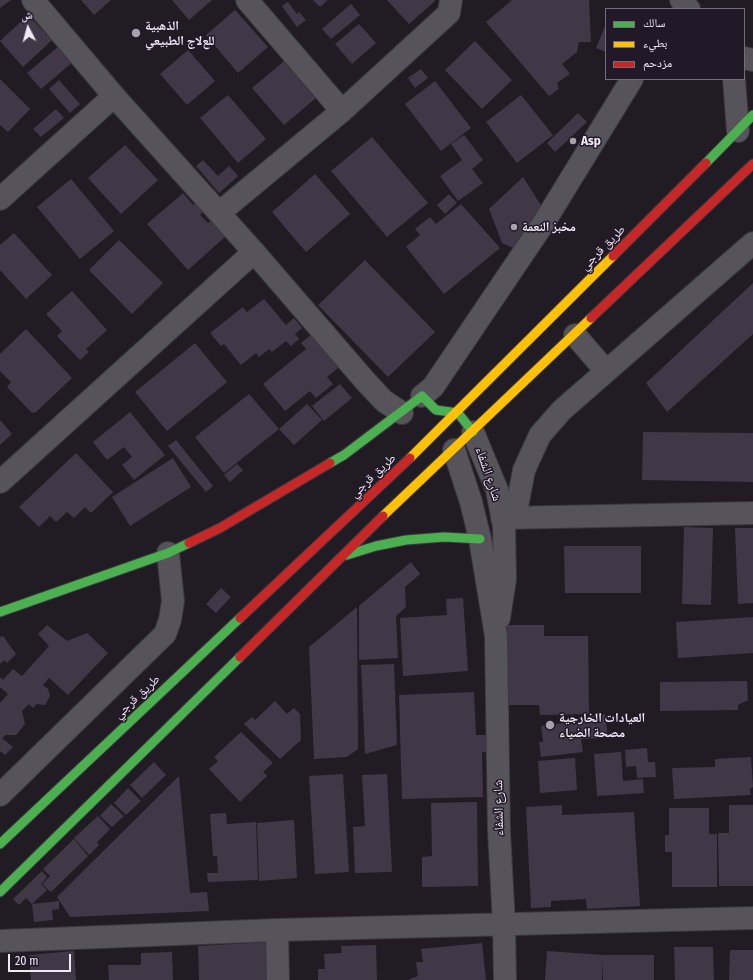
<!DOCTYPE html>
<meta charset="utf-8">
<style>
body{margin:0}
#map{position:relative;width:753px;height:980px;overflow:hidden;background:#211c24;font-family:"Fira Sans Condensed","Noto Naskh Arabic",sans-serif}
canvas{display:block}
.legend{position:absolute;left:605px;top:8px;width:140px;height:72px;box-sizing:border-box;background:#221928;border:1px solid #746c7a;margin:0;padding:5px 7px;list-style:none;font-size:12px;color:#efe9f4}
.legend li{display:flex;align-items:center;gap:8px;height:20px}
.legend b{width:20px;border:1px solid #746c7a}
.north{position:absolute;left:8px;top:8px;width:40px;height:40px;-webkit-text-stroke:3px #221928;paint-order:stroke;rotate:354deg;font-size:11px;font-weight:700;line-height:16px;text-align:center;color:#efe9f4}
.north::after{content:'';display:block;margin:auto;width:14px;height:18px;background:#efe9f4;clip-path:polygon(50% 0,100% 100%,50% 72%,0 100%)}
.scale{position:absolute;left:8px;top:954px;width:63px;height:18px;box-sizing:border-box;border:2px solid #efe9f4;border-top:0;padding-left:5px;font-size:12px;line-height:14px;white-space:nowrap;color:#efe9f4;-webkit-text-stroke:3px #221928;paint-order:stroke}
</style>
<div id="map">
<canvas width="753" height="980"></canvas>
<ul class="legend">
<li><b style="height:5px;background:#4caf50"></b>سالك</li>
<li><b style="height:5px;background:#ffc107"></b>بطيء</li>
<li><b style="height:5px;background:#c62828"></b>مزدحم</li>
</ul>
<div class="north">ش</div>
<div class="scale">20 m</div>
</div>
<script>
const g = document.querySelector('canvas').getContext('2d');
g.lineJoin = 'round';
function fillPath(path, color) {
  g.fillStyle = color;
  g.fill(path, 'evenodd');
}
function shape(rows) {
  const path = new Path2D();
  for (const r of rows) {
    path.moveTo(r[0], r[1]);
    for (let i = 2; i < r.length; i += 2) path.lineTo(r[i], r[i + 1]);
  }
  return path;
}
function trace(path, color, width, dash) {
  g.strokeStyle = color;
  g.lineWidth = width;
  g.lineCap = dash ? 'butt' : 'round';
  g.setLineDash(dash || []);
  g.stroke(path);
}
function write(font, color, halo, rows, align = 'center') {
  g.font = font + ' "Fira Sans Condensed","Noto Naskh Arabic",sans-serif';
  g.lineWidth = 3;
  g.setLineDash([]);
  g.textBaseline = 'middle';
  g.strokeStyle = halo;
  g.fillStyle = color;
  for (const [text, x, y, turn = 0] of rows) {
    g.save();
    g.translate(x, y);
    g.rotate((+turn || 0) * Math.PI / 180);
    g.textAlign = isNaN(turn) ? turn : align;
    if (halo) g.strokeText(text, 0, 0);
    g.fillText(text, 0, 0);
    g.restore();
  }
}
fillPath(shape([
 [0,0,11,0,0,8],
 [81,0,111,0,94,15],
 [172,0,212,0,189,20],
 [313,0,328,0,320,7],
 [387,0,434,0,435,1,409,24],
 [512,0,589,0,591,42,579,42,577,52,562,64,570,74,557,83,559,89,549,96,486,22],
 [288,2,297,14,299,12,306,20,297,27,282,6],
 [351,4,360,15,331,39,322,29],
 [235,10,268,47,238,73,206,35],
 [28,15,52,40,23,67,0,41],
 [359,24,376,43,352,64,335,44],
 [606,24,606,52,596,48],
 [475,41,512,80,482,109,445,70],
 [59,46,73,62,41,89,27,73],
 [188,50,215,81,187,105,160,74],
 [284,61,316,98,284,125,252,88],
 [421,69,428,78,415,88,408,78],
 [0,79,30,109,8,132,0,125],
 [59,80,80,104,70,113,49,89],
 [435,81,471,128,441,151,405,104],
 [228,95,266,139,238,163,200,118],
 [521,95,553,135,517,163,486,122],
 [56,109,64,118,41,137,33,129],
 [578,113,587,122,555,152,547,143],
 [464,135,483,160,472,169,483,183,458,201,440,176,462,160,451,144],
 [372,137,428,203,387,237,331,171],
 [125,145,158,180,121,214,88,178],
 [203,160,218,176,229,166,238,176,219,193,196,166],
 [315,174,350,214,306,252,272,212],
 [523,177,544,210,518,250,502,243,489,209],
 [71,179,114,231,80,259,37,207],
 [183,193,193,205,196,202,204,211,200,215,208,223,212,220,226,236,188,270,147,224],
 [449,194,457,203,445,214,437,205],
 [461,204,500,248,444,294,406,247,420,235,415,229,430,217,436,224],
 [14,233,52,275,26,299,0,270,0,245],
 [119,240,163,283,132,314,89,270],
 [365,260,435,332,388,377,318,305],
 [753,283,753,334,667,412,646,383],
 [72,291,107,330,86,349,89,352,80,360,57,336,62,331,46,314],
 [264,299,286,325,294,318,302,328,295,334,299,339,291,346,286,341,272,352,269,349,259,357,256,353,241,365,224,344,221,346,210,333,243,307,247,312],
 [26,329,72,378,36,412,32,413,7,387,11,382,0,371,0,354],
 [312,334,339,367,327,377,333,384,316,398,310,391,285,411,263,384,306,349,301,343],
 [195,343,227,382,167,431,135,392],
 [340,384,352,398,324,421,312,406],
 [249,394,279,429,224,473,195,437],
 [307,404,322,420,294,445,279,429],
 [130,412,165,455,134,480,122,465,132,457,124,447,107,460,93,442],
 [0,420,12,434,0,445],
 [643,432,753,433,753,482,642,480],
 [176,440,213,486,206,492,168,446],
 [76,453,113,492,91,513,85,507,74,518,67,512,56,522,50,516,39,527,19,507],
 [173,458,191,487,130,526,112,497],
 [237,464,243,470,230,482,224,475],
 [684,527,713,528,711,605,682,604],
 [735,528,753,528,753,603,738,604],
 [564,546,641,546,641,593,565,593],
 [411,562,420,574,405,587,406,607,396,616,398,658,359,660,359,606],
 [221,588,231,597,216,613,206,604],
 [463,598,468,671,403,676,400,618,447,615,446,599],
 [357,607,358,749,347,757,314,759,309,647],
 [753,617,753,653,678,658,676,622],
 [47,625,67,641,87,633,108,653,68,695,49,678,43,685,48,689,50,696,45,705,37,704,33,708,29,704,22,711,25,724,16,735,6,735,2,738,13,747,5,755,0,751,0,703,8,694,0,687,0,677,3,680,13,669,22,676,49,646,38,634],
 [505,625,544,625,544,636,588,636,589,714,540,715,539,705,506,705],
 [3,636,16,654,7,663,4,660,0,664,0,637],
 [394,664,397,745,365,754,361,665],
 [747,681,748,700,738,705,738,710,660,711,660,682],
 [474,692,476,735,487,735,488,752,482,752,483,797,402,799,399,695],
 [275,701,287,714,294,708,300,714,301,740,280,759,244,724,252,717,255,720],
 [605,714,608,738,581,739,583,752,541,757,539,742,543,742,541,726,593,719,592,716],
 [241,732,273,763,263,772,267,776,240,802,209,769,218,761,214,757],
 [647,748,648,762,655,762,656,777,637,778,636,766,626,767,625,750],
 [621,752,623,781,643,779,644,793,597,796,594,754],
 [751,757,753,787,750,789,751,795,674,799,672,768,715,767,715,759],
 [575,758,577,790,540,793,538,761],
 [154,762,166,775,142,798,130,785],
 [343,774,349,872,315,874,309,776],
 [387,774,392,872,355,873,353,827,365,826,362,775],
 [179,776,190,893,207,892,209,911,70,917,57,897],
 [128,788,141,801,126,815,114,803],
 [477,802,478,886,422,887,422,857,432,856,431,803],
 [111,804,124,816,112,827,100,816],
 [562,805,562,815,634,812,640,906,587,909,586,899,551,901,551,907,531,908,526,807],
 [729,805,753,805,753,886,719,886,718,833,729,833],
 [669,808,709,808,709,834,717,834,717,887,672,887,672,852,665,852,665,835,669,835],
 [226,813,227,824,256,822,258,880,208,882,207,873,218,873,217,856,213,856,210,814],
 [98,816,110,829,97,842,99,845,89,855,74,838],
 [294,820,297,878,259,881,257,823],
 [74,839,88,856,51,892,42,884,50,876,43,869],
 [42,871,47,877,41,884,47,890,32,904,26,898,19,905,13,899],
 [59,901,59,909,52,910,53,920,34,922,32,904],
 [268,942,269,980,199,980,198,946],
 [482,943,486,980,407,980,418,976,416,962,423,962,421,949],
 [376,945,377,980,318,980,318,969,325,969,324,954,342,953,341,946],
 [674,947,713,947,714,980,675,980],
 [730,950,753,950,753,980,729,980],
 [74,951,76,980,31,980,29,955],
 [547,951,603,955,654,955,654,980,603,980,603,959,602,980,545,980],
 [172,952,173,980,109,980,108,965,141,965,141,953]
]), '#403846');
const street = shape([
 [33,0,114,96,254,252,367,383,384,401,402,413],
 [247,0,342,111],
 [681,0,689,9],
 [744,58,753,60],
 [734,79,738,131],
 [0,199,114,96],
 [219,213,342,111,449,13,451,0],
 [575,335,606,371],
 [422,396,433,387,543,224,632,79],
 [473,432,497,490,504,526,505,579,499,618],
 [454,450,471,502,480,539,496,636,499,831,504,924,505,980],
 [0,482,254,252],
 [515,517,524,470,540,435,562,410,753,243],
 [502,518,753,513],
 [0,795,165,634,170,620,173,601,168,553],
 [277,930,278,980],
 [0,941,277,930,753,918]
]);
const fast = shape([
 [706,163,753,115],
 [330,463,344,455,422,396,436,410,458,413,473,432],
 [347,555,376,546,406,540,444,537,480,539],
 [0,612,168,553,189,543],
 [0,844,240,618],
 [0,892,240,657]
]);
const slow = shape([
 [410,458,613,256],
 [383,516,591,318]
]);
const jam = shape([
 [613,256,706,163],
 [591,318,753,164],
 [189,543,220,528,330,463],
 [240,618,410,458],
 [240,657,383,516]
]);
trace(street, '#3c383f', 24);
trace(fast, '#3c383f', 11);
trace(slow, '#3c383f', 11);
trace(jam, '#3c383f', 11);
trace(street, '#57535a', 22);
trace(fast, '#4caf50', 9);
trace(slow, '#ffc107', 9);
trace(jam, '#c62828', 9);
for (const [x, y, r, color] of [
 [136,33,5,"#a7a1ab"],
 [573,141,4,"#a7a1ab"],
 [514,227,4,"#a7a1ab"],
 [550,725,5,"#a7a1ab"]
]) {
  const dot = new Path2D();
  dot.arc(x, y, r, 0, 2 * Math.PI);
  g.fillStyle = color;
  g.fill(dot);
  trace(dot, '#221928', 1.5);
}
write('bold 13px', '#efe9f4', '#221928', [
 ["الذهبية",145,26],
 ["للعﻻج الطبيعي",145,41],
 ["Asp",581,141],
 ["مخبز النعمة",522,227],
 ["العيادات الخارجية",559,718],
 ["مصحة الضياء",559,733]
], 'left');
write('13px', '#efe9f4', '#221928', [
 ["طريق قرجي",603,248,-45],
 ["شارع الشفاء",488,474,71],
 ["طريق قرجي",373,476,-43],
 ["طريق قرجي",137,697,-43],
 ["شارع الشفاء",499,808,-91]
]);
</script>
